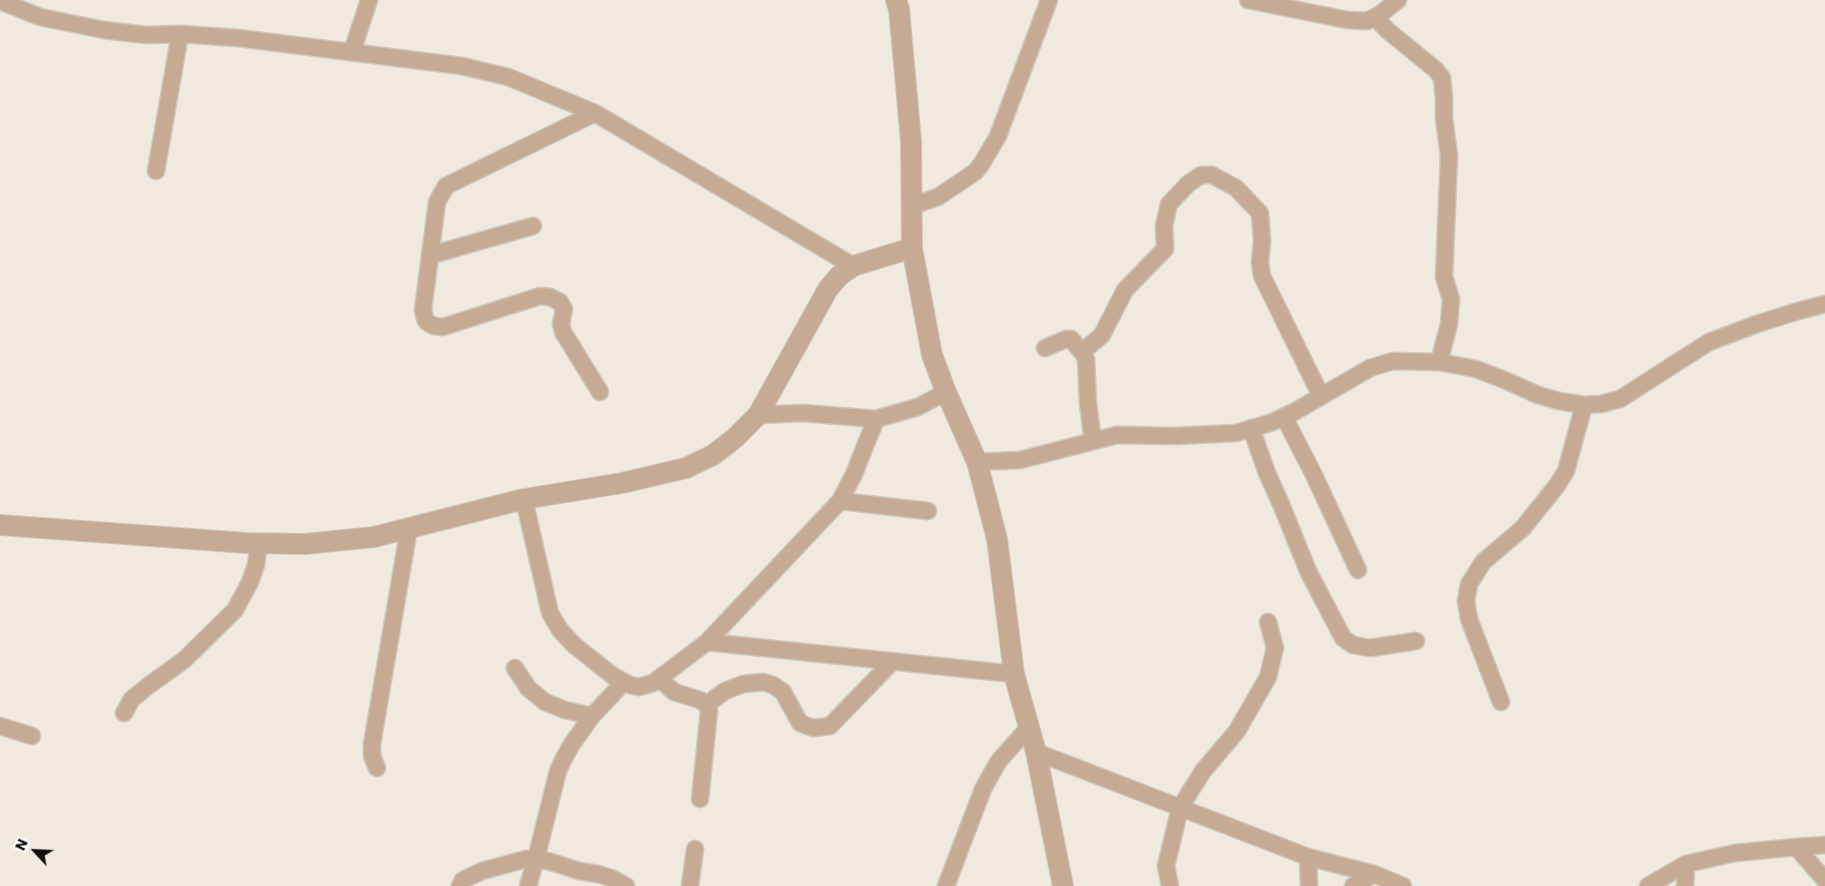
<!DOCTYPE html>
<style>
body{margin:0}
#map{position:relative;width:1825px;height:886px;overflow:hidden;background:#f0eade;font-family:Poppins,sans-serif}
canvas{display:block}
.north{position:absolute;left:10px;top:826px;width:50px;height:50px;-webkit-text-stroke:4px #fff;paint-order:stroke;rotate:295deg;font-size:14px;font-weight:700;line-height:20px;text-align:center;color:#100e0a}
.north::after{content:'';display:block;margin:auto;width:18px;height:22px;background:#100e0a;clip-path:polygon(50% 0,100% 100%,50% 72%,0 100%)}
</style>
<div id="map">
<canvas width="1825" height="886"></canvas>
<div class="north">N</div>
</div>
<script>
const g = document.querySelector('canvas').getContext('2d');
g.lineJoin = 'round';
function shape(rows) {
  const path = new Path2D();
  for (const r of rows) {
    path.moveTo(r[0], r[1]);
    for (let i = 2; i < r.length; i += 2) path.lineTo(r[i], r[i + 1]);
  }
  return path;
}
function trace(path, color, width, dash) {
  g.strokeStyle = color;
  g.lineWidth = width;
  g.lineCap = dash ? 'butt' : 'round';
  g.setLineDash(dash || []);
  g.stroke(path);
}
const minor = shape([
 [1248,0,1347,20,1367,21,1379,15,1398,0],
 [0,1,40,17,104,30,146,35,180,34,238,38,462,66,508,77,595,113,853,266],
 [1375,17,1387,30,1436,70,1442,78,1444,98,1444,119,1449,156,1444,277,1451,299,1449,324,1439,362],
 [352,52,369,0],
 [595,113,446,186,437,202,423,310,425,319,427,322,434,326,443,327,540,296,550,297,560,302,564,309,561,324,563,332,600,392],
 [156,171,180,34],
 [912,206,938,197,975,172,982,163,998,136,1049,0],
 [431,255,533,226],
 [1045,348,1066,339,1071,339,1082,352,1086,359,1088,403,1093,441],
 [1082,352,1102,335,1125,290,1165,249,1164,226,1169,204,1188,184,1201,175,1212,175,1236,188,1260,213,1262,241,1260,263,1262,276,1321,396],
 [758,415,803,413,876,419,918,407,946,392],
 [1284,417,1313,473,1358,570],
 [1251,428,1267,473,1281,504,1308,571,1343,638,1353,645,1370,648,1416,641],
 [977,462,1020,460,1117,435,1175,436,1236,433,1270,423,1294,412,1370,368,1393,361,1439,362,1476,369,1507,381,1538,395,1559,401,1584,405,1601,404,1620,399,1709,342,1757,324,1798,311,1825,304],
 [524,499,550,613,560,630,574,645,613,676,630,685,639,687,653,683,707,642,840,501,854,474,876,419],
 [840,501,928,511],
 [707,642,1014,674],
 [515,668,528,688,545,702,565,710,592,716],
 [659,678,674,692,700,700,707,705,709,711,700,799],
 [624,682,592,716,572,744,564,758,558,771,536,859,548,861,579,871,598,874,611,878,626,886],
 [1501,702,1469,619,1466,601,1469,584,1483,562,1523,528,1558,484,1566,471,1584,405],
 [707,705,714,699,725,691,743,684,763,682,773,685,783,692,800,723,813,728,830,726,893,661],
 [124,713,132,699,148,686,184,660,235,610,250,582,256,565,259,543],
 [0,726,32,736],
 [1036,752,1308,857,1374,874,1403,886],
 [377,768,372,756,372,744,409,528],
 [1796,847,1825,880],
 [1308,857,1309,886],
 [460,886,463,880,482,871,526,859,536,859,528,886],
 [690,886,695,849],
 [946,886,983,789,998,762,1029,727],
 [1170,886,1166,866,1180,808,1203,771,1237,731,1268,677,1275,648,1268,622],
 [1353,886,1374,874],
 [1648,886,1686,864,1735,853,1796,847,1825,845],
 [1685,886,1686,864]
]);
const tertiary = shape([
 [896,0,899,9,911,141,912,248,932,355,946,392,977,462,997,539,1014,674,1036,752,1063,886],
 [0,525,246,543,305,544,374,537,524,499,622,483,686,468,713,455,735,438,758,415,828,289,839,276,853,266,912,248]
]);
trace(minor, '#ccc7bc', 19);
trace(tertiary, '#ccc7bc', 22);
trace(minor, '#c6aa94', 16);
trace(tertiary, '#c6aa94', 20);
</script>
